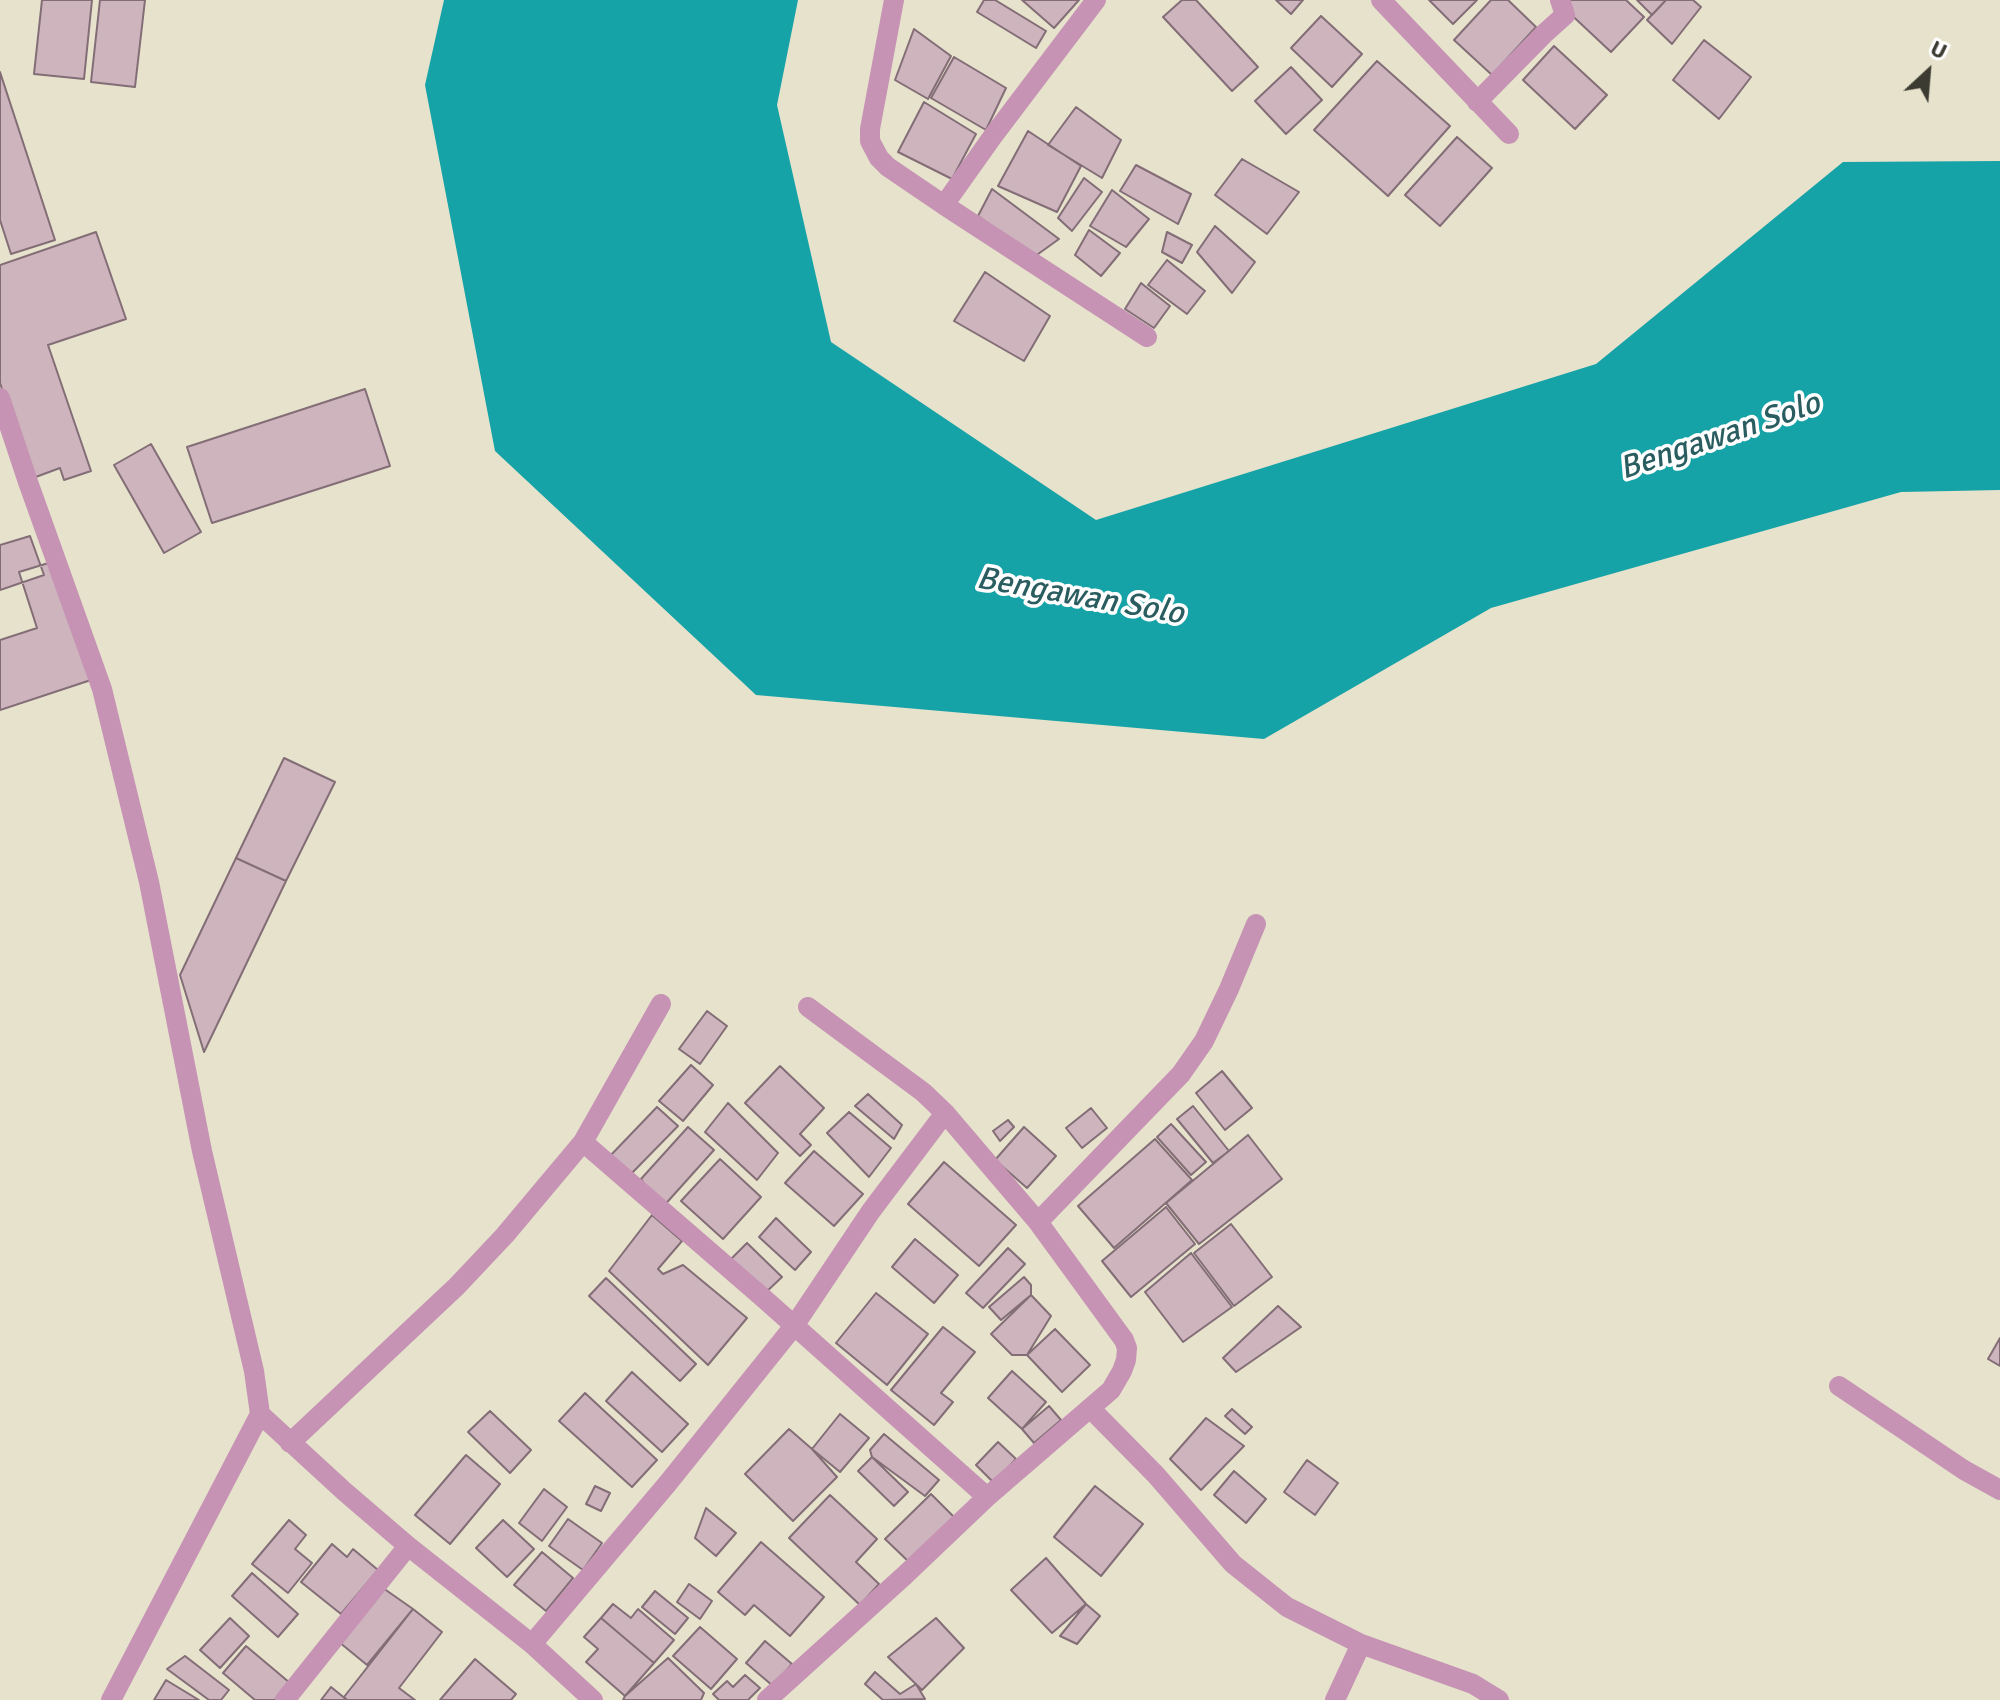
<!DOCTYPE html>
<style>
body{margin:0}
#map{position:relative;width:2000px;height:1700px;overflow:hidden;background:#e6e2cc;font-family:Signika,sans-serif}
canvas{display:block}
.north{position:absolute;left:1888px;top:32px;width:80px;height:80px;-webkit-text-stroke:6px #fff;paint-order:stroke;rotate:26deg;font-size:22px;font-weight:700;line-height:32px;text-align:center;color:#3c3b32}
.north::after{content:'';display:block;margin:auto;width:28px;height:36px;background:#3c3b32;clip-path:polygon(50% 0,100% 100%,50% 72%,0 100%)}
</style>
<div id="map">
<canvas width="2000" height="1700"></canvas>
<div class="north">U</div>
</div>
<script>
const g = document.querySelector('canvas').getContext('2d');
g.lineJoin = 'round';
function fillPath(path, color) {
  g.fillStyle = color;
  g.fill(path, 'evenodd');
}
function shape(rows) {
  const path = new Path2D();
  for (const r of rows) {
    path.moveTo(r[0], r[1]);
    for (let i = 2; i < r.length; i += 2) path.lineTo(r[i], r[i + 1]);
  }
  return path;
}
function trace(path, color, width, dash) {
  g.strokeStyle = color;
  g.lineWidth = width;
  g.lineCap = dash ? 'butt' : 'round';
  g.setLineDash(dash || []);
  g.stroke(path);
}
function write(font, color, halo, rows, align = 'center') {
  g.font = font + ' Signika,sans-serif';
  g.lineWidth = 7;
  g.setLineDash([]);
  g.textBaseline = 'middle';
  g.strokeStyle = halo;
  g.fillStyle = color;
  for (const [text, x, y, turn = 0] of rows) {
    g.save();
    g.translate(x, y);
    g.rotate((+turn || 0) * Math.PI / 180);
    g.textAlign = isNaN(turn) ? turn : align;
    if (halo) g.strokeText(text, 0, 0);
    g.fillText(text, 0, 0);
    g.restore();
  }
}
fillPath(shape([
 [444,0,798,0,777,105,831,342,1096,520,1596,364,1843,162,2000,161,2000,490,1901,492,1491,608,1264,739,756,695,495,451,425,85]
]), '#15a3a7');
const building = shape([
 [42,0,92,0,84,79,34,74,42,0],
 [100,0,145,0,135,87,91,82,100,0],
 [984,0,995,0,1046,31,1036,48,977,12,984,0],
 [1022,0,1079,0,1054,28,1022,0],
 [1182,0,1196,0,1258,67,1232,91,1163,17,1182,0],
 [1276,0,1303,0,1291,14,1276,0],
 [1429,0,1477,0,1453,24,1429,0],
 [1491,0,1508,0,1536,27,1492,75,1454,40,1491,0],
 [1570,0,1626,0,1644,17,1611,52,1563,7,1570,0],
 [1637,0,1666,0,1652,15,1637,0],
 [1666,0,1693,0,1701,7,1672,44,1647,20,1666,0],
 [1321,16,1362,54,1332,87,1291,48,1321,16],
 [914,29,951,56,928,99,895,80,914,29],
 [1704,40,1751,77,1719,119,1673,80,1704,40],
 [1554,46,1607,95,1575,129,1523,80,1554,46],
 [954,57,1006,88,986,130,931,98,954,57],
 [1377,61,1450,126,1388,196,1314,130,1377,61],
 [1291,67,1322,100,1286,134,1255,101,1291,67],
 [0,72,55,240,11,254,0,220,0,72],
 [924,102,976,134,952,179,898,152,924,102],
 [1076,107,1121,140,1102,178,1048,145,1076,107],
 [1028,131,1081,166,1057,212,998,186,1028,131],
 [1457,137,1492,168,1440,226,1405,195,1457,137],
 [1242,159,1299,192,1267,234,1215,195,1242,159],
 [1136,165,1191,194,1178,224,1120,191,1136,165],
 [1084,178,1102,192,1072,231,1058,218,1084,178],
 [992,189,1059,239,1034,257,978,216,992,189],
 [1112,190,1149,219,1126,247,1090,226,1112,190],
 [1215,226,1255,262,1232,293,1197,252,1215,226],
 [1089,230,1120,253,1101,276,1075,255,1089,230],
 [96,232,126,319,48,345,91,471,64,480,60,468,33,478,0,383,0,265,96,232],
 [1167,232,1192,245,1182,263,1162,252,1167,232],
 [1167,260,1205,291,1187,314,1148,285,1167,260],
 [985,272,1050,316,1024,361,954,321,985,272],
 [1141,283,1170,306,1154,328,1125,309,1141,283],
 [365,389,390,466,212,523,187,447,365,389],
 [151,444,201,532,164,553,114,465,151,444],
 [30,536,44,575,0,590,0,545,30,536],
 [55,561,94,679,0,710,0,640,37,628,19,572,55,561],
 [284,758,335,782,286,881,236,858,284,758],
 [236,858,286,881,204,1052,180,975,236,858],
 [707,1011,727,1026,700,1064,679,1049,707,1011],
 [691,1065,713,1085,683,1121,659,1101,691,1065],
 [780,1066,824,1108,800,1134,811,1145,800,1156,745,1103,780,1066],
 [1222,1071,1252,1108,1225,1130,1196,1093,1222,1071],
 [868,1094,902,1125,894,1139,855,1106,868,1094],
 [728,1103,778,1153,757,1180,705,1132,728,1103],
 [1193,1106,1229,1151,1213,1163,1177,1119,1193,1106],
 [657,1107,678,1126,630,1175,610,1156,657,1107],
 [1091,1108,1107,1128,1082,1148,1066,1128,1091,1108],
 [849,1112,891,1148,869,1177,827,1133,849,1112],
 [1008,1120,1014,1127,1000,1141,993,1131,1008,1120],
 [1171,1124,1206,1162,1191,1175,1157,1137,1171,1124],
 [688,1127,714,1150,661,1209,641,1179,688,1127],
 [1024,1127,1056,1156,1027,1188,995,1160,1024,1127],
 [1248,1135,1282,1179,1199,1244,1166,1203,1248,1135],
 [1155,1139,1192,1180,1114,1248,1078,1206,1155,1139],
 [814,1151,863,1194,834,1226,785,1183,814,1151],
 [720,1159,761,1197,723,1239,681,1201,720,1159],
 [944,1162,1016,1225,979,1266,908,1204,944,1162],
 [1166,1207,1195,1244,1131,1297,1102,1261,1166,1207],
 [652,1215,682,1241,658,1269,663,1274,683,1265,747,1318,708,1365,609,1271,652,1215],
 [776,1218,811,1252,795,1270,759,1237,776,1218],
 [1231,1224,1272,1277,1234,1306,1194,1253,1231,1224],
 [915,1239,958,1275,934,1303,892,1267,915,1239],
 [747,1243,782,1277,763,1295,729,1261,747,1243],
 [1008,1248,1025,1264,983,1308,966,1293,1008,1248],
 [1191,1253,1232,1307,1183,1342,1145,1292,1191,1253],
 [1024,1277,1031,1285,1031,1295,1001,1320,989,1307,1024,1277],
 [606,1278,696,1364,680,1381,589,1296,606,1278],
 [876,1293,928,1334,887,1385,836,1343,876,1293],
 [1031,1295,1051,1316,1027,1355,1012,1355,991,1334,1031,1295],
 [1278,1306,1301,1327,1236,1372,1223,1358,1278,1306],
 [943,1327,975,1352,941,1393,953,1402,934,1425,891,1390,943,1327],
 [1055,1329,1090,1365,1062,1392,1027,1355,1055,1329],
 [2000,1338,2000,1366,1988,1359,2000,1338],
 [1012,1371,1046,1402,1022,1429,988,1398,1012,1371],
 [632,1372,688,1424,662,1452,606,1401,632,1372],
 [585,1393,657,1460,632,1487,559,1421,585,1393],
 [1049,1406,1061,1420,1034,1443,1022,1429,1049,1406],
 [1232,1409,1252,1427,1245,1434,1225,1416,1232,1409],
 [490,1411,531,1450,510,1473,468,1432,490,1411],
 [840,1414,869,1438,840,1472,812,1449,840,1414],
 [1206,1418,1244,1446,1201,1490,1170,1459,1206,1418],
 [789,1429,812,1449,837,1477,793,1521,745,1474,789,1429],
 [884,1434,939,1480,925,1496,872,1457,870,1450,884,1434],
 [998,1442,1016,1459,994,1483,976,1465,998,1442],
 [466,1455,500,1484,450,1544,415,1515,466,1455],
 [872,1457,908,1492,894,1506,858,1471,872,1457],
 [1307,1460,1338,1483,1315,1515,1284,1492,1307,1460],
 [1234,1471,1266,1499,1246,1523,1214,1495,1234,1471],
 [595,1486,610,1493,601,1511,586,1504,595,1486],
 [1095,1486,1143,1524,1101,1576,1054,1537,1095,1486],
 [544,1489,567,1507,542,1541,519,1523,544,1489],
 [931,1494,954,1517,909,1562,885,1539,931,1494],
 [830,1495,877,1539,856,1562,879,1584,860,1605,789,1538,830,1495],
 [706,1508,736,1533,716,1556,695,1538,706,1508],
 [568,1519,602,1543,583,1570,549,1546,568,1519],
 [289,1520,306,1535,295,1549,312,1563,288,1593,252,1564,289,1520],
 [503,1520,534,1549,507,1577,476,1548,503,1520],
 [761,1542,824,1597,790,1636,754,1605,745,1615,718,1592,761,1542],
 [332,1544,347,1557,353,1549,378,1570,341,1614,301,1582,332,1544],
 [542,1552,573,1578,546,1611,514,1585,542,1552],
 [1046,1558,1086,1604,1052,1633,1011,1590,1046,1558],
 [252,1573,298,1614,278,1637,232,1596,252,1573],
 [689,1584,712,1601,700,1619,677,1602,689,1584],
 [383,1588,413,1609,367,1665,339,1642,383,1588],
 [655,1591,688,1618,675,1634,642,1607,655,1591],
 [613,1604,631,1618,638,1609,674,1640,654,1663,601,1618,613,1604],
 [1086,1604,1100,1616,1077,1644,1060,1636,1086,1604],
 [413,1609,442,1632,399,1688,415,1700,347,1700,344,1697,413,1609],
 [230,1618,249,1636,220,1668,200,1650,230,1618],
 [601,1618,654,1663,625,1696,586,1662,598,1649,584,1637,601,1618],
 [936,1618,964,1648,922,1690,888,1657,936,1618],
 [700,1627,737,1659,711,1689,673,1656,700,1627],
 [765,1641,792,1664,773,1686,746,1663,765,1641],
 [246,1646,290,1683,275,1700,255,1700,223,1673,246,1646],
 [185,1656,229,1690,221,1700,209,1700,167,1669,185,1656],
 [668,1658,704,1693,701,1700,623,1700,625,1696,668,1658],
 [475,1659,516,1694,511,1700,440,1700,475,1659],
 [875,1672,900,1694,916,1684,925,1699,883,1700,865,1684,875,1672],
 [745,1675,760,1688,748,1700,719,1700,713,1694,727,1681,733,1687,745,1675],
 [166,1680,199,1700,154,1700,166,1680],
 [331,1687,347,1700,321,1700,331,1687]
]);
fillPath(building, '#cdb4bd');
trace(building, '#836d76', 2);
trace(shape([
 [894,0,870,129,870,141,879,158,888,167,944,205,993,136,1096,0],
 [1381,0,1509,134],
 [1477,102,1545,33,1565,15,1560,0],
 [944,205,1147,337],
 [0,398,28,482,102,689,149,882,202,1151,254,1371,260,1414,111,1700],
 [583,1142,761,1296,987,1497],
 [1038,1222,1181,1074,1204,1041,1229,989,1256,924],
 [1839,1386,1964,1470,2000,1490],
 [1090,1408,1156,1475,1233,1564,1287,1607,1361,1644,1473,1684,1499,1700],
 [260,1414,345,1492,408,1546,532,1644,593,1700],
 [290,1443,457,1286,505,1235,583,1142,661,1004],
 [532,1644,668,1483,794,1326,871,1211,945,1113],
 [285,1700,408,1546],
 [767,1700,905,1575,987,1497,1111,1390,1122,1371,1126,1360,1127,1348,1124,1340,1038,1222,945,1113,923,1092,808,1007],
 [1335,1700,1361,1644]
]), '#c693b4', 20);
write('italic 32px', '#2a5d5f', '#fff', [
 ["Bengawan Solo",1720,437,-19],
 ["Bengawan Solo",1080,597,10]
]);
</script>
